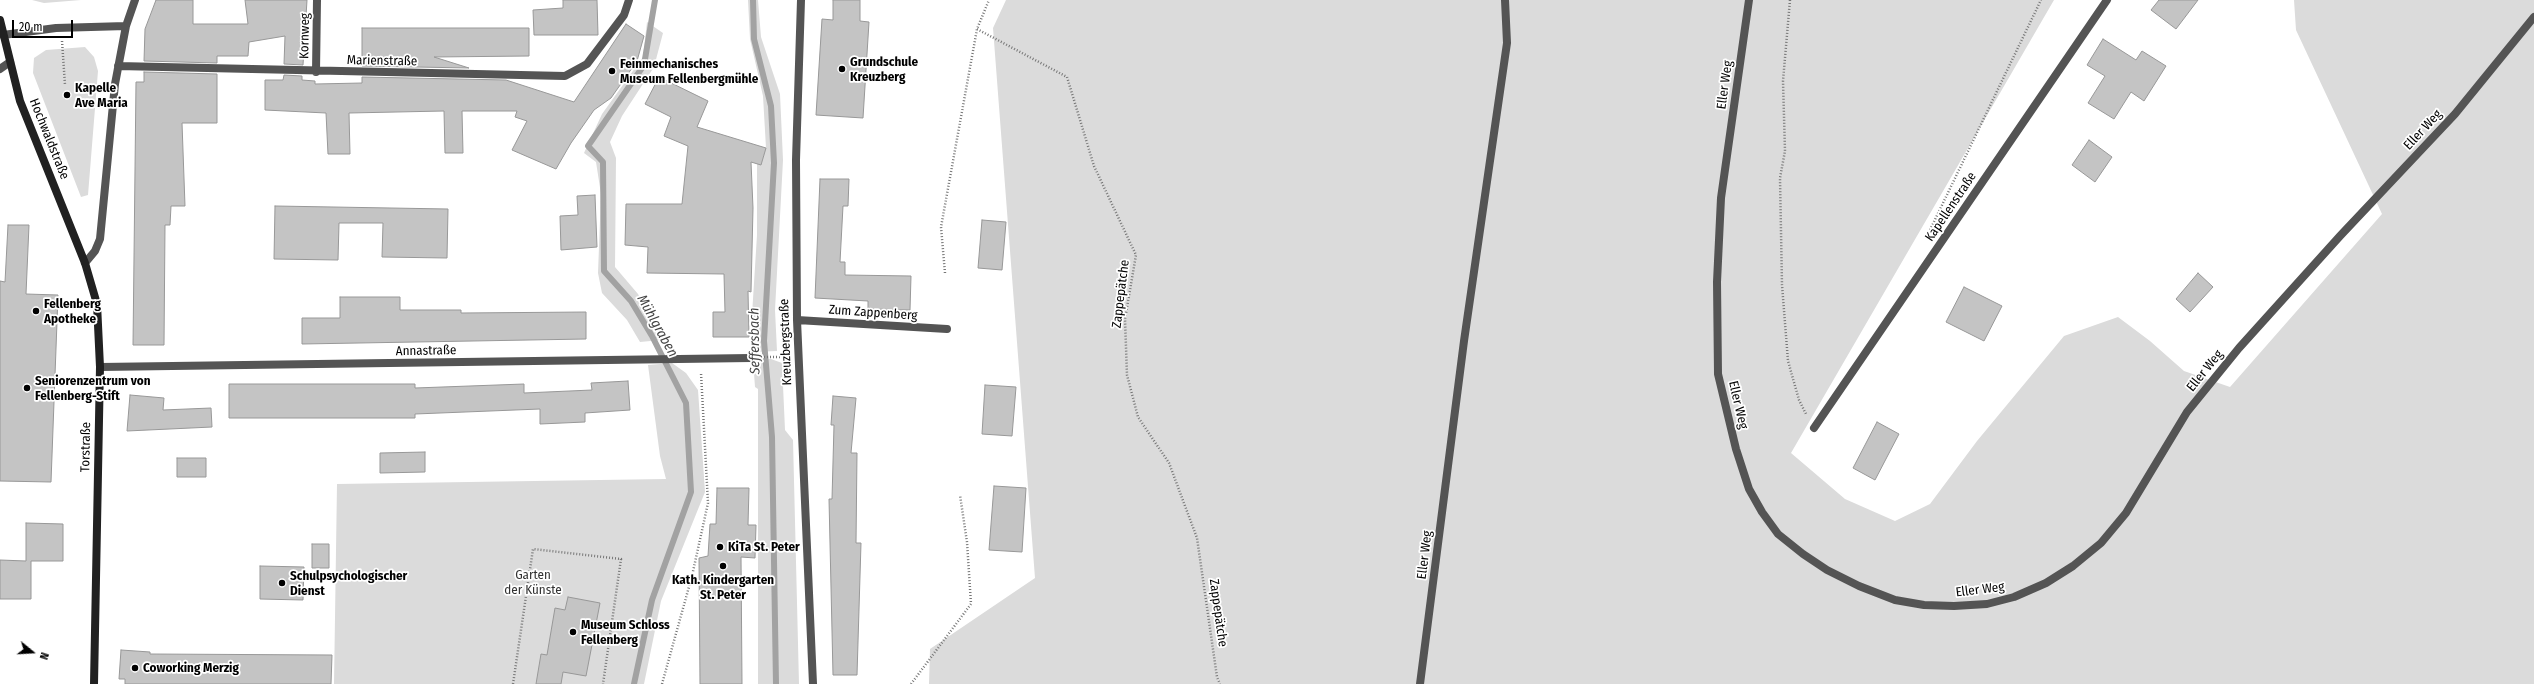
<!DOCTYPE html>
<meta charset="utf-8">
<style>
body{margin:0}
#map{position:relative;width:2534px;height:684px;overflow:hidden;background:#fff;font-family:"Fira Sans Condensed",sans-serif}
canvas{display:block}
.north{position:absolute;left:12px;top:632px;width:40px;height:40px;-webkit-text-stroke:3px #fff;paint-order:stroke;rotate:108deg;font-size:11px;font-weight:700;line-height:16px;text-align:center;color:#000}
.north::after{content:'';display:block;margin:auto;width:14px;height:18px;background:#000;clip-path:polygon(50% 0,100% 100%,50% 72%,0 100%)}
.scale{position:absolute;left:12px;top:20px;width:61px;height:18px;box-sizing:border-box;border:2px solid #000;border-top:0;padding-left:5px;font-size:12px;line-height:14px;white-space:nowrap;color:#000;-webkit-text-stroke:3px #fff;paint-order:stroke}
</style>
<div id="map">
<canvas width="2534" height="684"></canvas>
<div class="north">N</div>
<div class="scale">20 m</div>
</div>
<script>
const g = document.querySelector('canvas').getContext('2d');
g.lineJoin = 'round';
function fillPath(path, color) {
  g.fillStyle = color;
  g.fill(path, 'evenodd');
}
function shape(rows) {
  const path = new Path2D();
  for (const r of rows) {
    path.moveTo(r[0], r[1]);
    for (let i = 2; i < r.length; i += 2) path.lineTo(r[i], r[i + 1]);
  }
  return path;
}
function trace(path, color, width, dash) {
  g.strokeStyle = color;
  g.lineWidth = width;
  g.lineCap = dash ? 'butt' : 'round';
  g.setLineDash(dash || []);
  g.stroke(path);
}
function write(font, color, halo, rows, align = 'center') {
  g.font = font + ' "Fira Sans Condensed",sans-serif';
  g.lineWidth = 3.5;
  g.setLineDash([]);
  g.textBaseline = 'middle';
  g.strokeStyle = halo;
  g.fillStyle = color;
  for (const [text, x, y, turn = 0] of rows) {
    g.save();
    g.translate(x, y);
    g.rotate((+turn || 0) * Math.PI / 180);
    g.textAlign = isNaN(turn) ? turn : align;
    if (halo) g.strokeText(text, 0, 0);
    g.fillText(text, 0, 0);
    g.restore();
  }
}
fillPath(shape([
 [32,0,81,0,44,3],
 [748,0,758,0,761,37,780,94,783,160,775,310,777,351,753,352,752,315,757,235,757,163,761,165,766,148,763,96,750,39],
 [1006,0,2054,0,1791,453,1845,499,1895,521,1930,504,1977,441,2064,336,2118,317,2150,341,2184,371,2230,387,2382,214,2296,30,2294,0,2534,0,2534,684,929,684,930,649,1035,578,993,28],
 [647,22,663,33,654,67,622,116,610,142,616,158,615,267,638,294,661,340,640,342,627,320,602,293,598,273,601,194,596,162,584,153,602,114,643,57],
 [85,47,94,57,98,71,88,195,81,197,33,73,34,58,46,50],
 [771,359,782,363,785,430,793,440,799,684,758,684,758,389,755,387,753,360],
 [672,363,686,373,698,390,705,492,661,601,644,684,334,684,337,484,666,479,660,456,648,365]
]), '#dbdbdb');
trace(shape([
 [753,0,754,39,771,106,774,163,764,341,772,437,776,684],
 [634,684,652,600,691,492,686,403,652,336,631,301,604,271,603,162,588,146,644,65,655,0]
]), '#a2a2a2', 6);
const building = shape([
 [156,0,193,0,193,24,248,24,245,0,307,0,303,65,284,64,285,36,249,42,248,56,217,56,217,63,144,61,145,29,156,0],
 [563,0,597,0,598,35,534,35,533,10,563,8,563,0],
 [833,0,860,0,860,21,869,22,863,118,816,115,822,19,833,20,833,0],
 [2159,0,2198,0,2176,29,2151,10,2159,0],
 [626,24,644,36,637,61,611,98,594,110,571,143,556,169,512,150,527,121,515,117,517,111,462,111,463,153,445,153,444,111,349,113,350,154,328,154,326,113,265,110,265,80,283,80,284,75,302,76,302,80,315,81,315,84,362,83,362,77,506,80,574,102,626,24],
 [362,28,529,28,529,56,434,57,469,68,362,66,362,28],
 [2103,39,2136,60,2142,51,2166,66,2144,101,2131,92,2114,119,2088,103,2105,76,2087,65,2103,39],
 [144,72,217,74,217,123,182,123,185,206,171,206,170,225,165,225,164,345,133,345,136,82,144,82,144,72],
 [659,77,708,101,697,127,766,148,761,165,751,162,753,208,751,292,748,291,749,337,713,337,713,312,725,312,724,274,647,273,648,247,625,245,626,204,682,204,688,146,664,136,671,117,645,104,659,77],
 [2089,140,2112,157,2095,182,2072,165,2089,140],
 [820,179,849,179,848,206,843,206,840,262,845,262,845,275,911,276,910,310,868,309,868,301,815,298,820,179],
 [595,195,597,247,561,250,560,216,578,215,577,196,595,195],
 [275,206,448,209,447,258,382,257,383,223,339,223,338,260,274,259,275,206],
 [982,220,1006,222,1002,270,978,268,982,220],
 [8,225,29,225,26,294,58,295,51,482,0,481,0,281,5,282,8,225],
 [2198,273,2213,287,2190,312,2176,299,2198,273],
 [1964,287,2002,306,1984,341,1946,322,1964,287],
 [340,297,400,297,400,310,461,310,461,313,586,312,586,339,302,344,302,318,340,318,340,297],
 [628,381,630,410,585,413,585,422,540,424,540,409,415,414,415,418,229,418,229,384,415,384,415,388,524,384,524,393,592,390,591,383,628,381],
 [985,385,1016,387,1012,436,982,434,985,385],
 [130,395,164,398,163,410,211,408,212,427,127,431,130,395],
 [833,396,856,398,851,453,857,453,856,543,861,543,857,675,833,675,829,499,832,499,834,425,831,425,833,396],
 [1877,422,1899,434,1875,480,1853,468,1877,422],
 [425,452,425,472,380,473,380,453,425,452],
 [177,458,206,458,206,477,177,477,177,458],
 [994,486,1026,488,1022,552,989,550,994,486],
 [717,488,749,488,748,525,756,525,755,558,741,557,742,684,700,684,699,558,708,556,710,524,716,524,717,488],
 [26,523,63,524,63,561,31,561,31,599,0,599,0,560,26,561,26,523],
 [312,544,329,544,329,568,312,568,312,544],
 [260,566,304,567,303,600,260,599,260,566],
 [568,597,600,603,586,676,563,672,561,684,536,684,541,654,547,655,555,608,565,610,568,597],
 [121,650,150,652,150,654,332,655,331,684,125,684,125,679,119,679,121,650]
]);
fillPath(building, '#c4c4c4');
trace(building, '#989898', 1);
trace(shape([
 [1790,0,1783,81,1785,151,1780,178,1782,285,1788,361,1799,400,1806,414],
 [977,29,1067,77,1094,166,1136,255,1125,319,1127,375,1138,417,1169,463,1197,538,1217,677,1220,684],
 [62,41,65,85],
 [1930,230,2041,0],
 [945,273,941,227,977,29,989,0],
 [764,357,785,357],
 [513,684,533,549,621,559,603,684],
 [662,684,692,576,708,503,701,373],
 [911,684,971,604,967,542,960,495]
]), '#767676', 2.5, [1, 2]);
trace(shape([
 [801,0,796,160,797,320,813,684],
 [1749,0,1721,198,1717,282,1718,374,1736,449,1749,489,1762,512,1778,534,1803,554,1827,570,1859,586,1895,600,1924,605,1954,606,1987,604,2014,597,2046,583,2073,566,2101,543,2126,513,2187,412,2239,348,2340,236,2455,114,2534,17],
 [3,35,56,28,126,26],
 [118,66,565,76,587,64,624,15,629,0],
 [0,69,10,62],
 [316,72,317,0],
 [85,263,95,251,100,239,115,84,126,26,135,0],
 [797,320,947,329],
 [100,367,751,358],
 [1814,428,2107,0],
 [1420,684,1464,341,1507,43,1505,0]
]), '#545454', 8);
trace(shape([
 [0,20,20,101,85,263,97,304,100,367,94,684]
]), '#212121', 8);
for (const [x, y, r, color] of [
 [842,69,4,"#000"],
 [612,71,4,"#000"],
 [67,95,4,"#000"],
 [36,311,4,"#000"],
 [27,388,4,"#000"],
 [720,547,4,"#000"],
 [723,566,4,"#000"],
 [282,583,4,"#000"],
 [573,632,4,"#000"],
 [135,668,4,"#000"]
]) {
  const dot = new Path2D();
  dot.arc(x, y, r, 0, 2 * Math.PI);
  g.fillStyle = color;
  g.fill(dot);
  trace(dot, '#fff', 1.5);
}
write('13px', '#000', '#fff', [
 ["Kornweg",305,36,-89],
 ["Marienstraße",382,61,1],
 ["Eller Weg",1725,85,-82],
 ["Eller Weg",2423,130,-47],
 ["Hochwaldstraße",49,139,68],
 ["Kapellenstraße",1951,207,-56],
 ["Zappepätche",1121,294,-83],
 ["Zum Zappenberg",873,313,4],
 ["Kreuzbergstraße",786,342,-92],
 ["Annastraße",426,351,-1],
 ["Eller Weg",2205,371,-51],
 ["Eller Weg",1738,405,77],
 ["Torstraße",86,447,-89],
 ["Eller Weg",1425,555,-83],
 ["Eller Weg",1980,590,-7],
 ["Zappepätche",1218,613,82]
]);
write('bold 13px', '#000', '#fff', [
 ["Grundschule",850,62],
 ["Kreuzberg",850,77],
 ["Feinmechanisches",620,64],
 ["Museum Fellenbergmühle",620,79],
 ["Kapelle",75,88],
 ["Ave Maria",75,103],
 ["Fellenberg",44,304],
 ["Apotheke",44,319],
 ["Seniorenzentrum von",35,381],
 ["Fellenberg-Stift",35,396],
 ["KiTa St. Peter",728,547],
 ["Schulpsychologischer",290,576],
 ["Dienst",290,591],
 ["Kath. Kindergarten",723,580,"center"],
 ["St. Peter",723,595,"center"],
 ["Museum Schloss",581,625],
 ["Fellenberg",581,640],
 ["Coworking Merzig",143,668]
], 'left');
write('13px', '#323232', '#fff', [
 ["Garten",533,575],
 ["der Künste",533,590]
]);
write('italic 14px', '#434343', '#fff', [
 ["Mühlgraben",657,326,61],
 ["Seffersbach",755,341,-91]
]);
</script>
